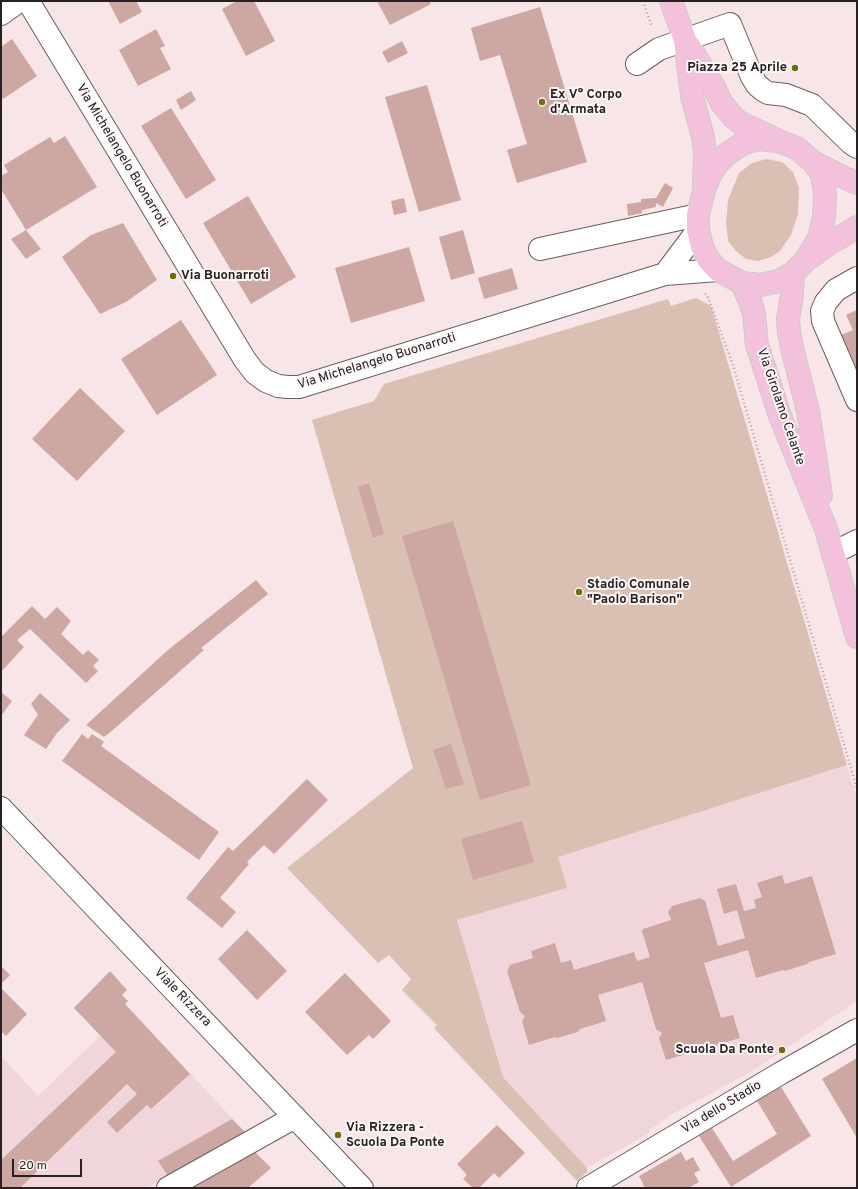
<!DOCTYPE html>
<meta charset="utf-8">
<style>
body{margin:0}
#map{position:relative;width:858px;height:1189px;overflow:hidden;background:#f7e5e8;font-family:Overpass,sans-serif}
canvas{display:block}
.frame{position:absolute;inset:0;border:2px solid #272122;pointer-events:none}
.scale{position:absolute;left:12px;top:1159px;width:70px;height:18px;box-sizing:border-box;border:2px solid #272122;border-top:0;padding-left:5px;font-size:12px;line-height:14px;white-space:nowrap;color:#272122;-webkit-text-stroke:3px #fdf6f6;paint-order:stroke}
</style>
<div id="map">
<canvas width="858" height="1189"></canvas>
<div class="frame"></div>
<div class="scale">20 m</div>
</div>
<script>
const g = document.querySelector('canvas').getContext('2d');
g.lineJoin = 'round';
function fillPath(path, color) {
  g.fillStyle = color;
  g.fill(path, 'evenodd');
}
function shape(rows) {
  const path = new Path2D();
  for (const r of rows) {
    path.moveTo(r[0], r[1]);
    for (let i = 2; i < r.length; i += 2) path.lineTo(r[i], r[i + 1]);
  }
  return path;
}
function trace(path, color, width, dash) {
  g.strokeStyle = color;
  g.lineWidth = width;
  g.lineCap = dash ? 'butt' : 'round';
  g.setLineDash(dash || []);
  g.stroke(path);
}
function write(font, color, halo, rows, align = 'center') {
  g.font = font + ' Overpass,sans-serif';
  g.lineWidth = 4;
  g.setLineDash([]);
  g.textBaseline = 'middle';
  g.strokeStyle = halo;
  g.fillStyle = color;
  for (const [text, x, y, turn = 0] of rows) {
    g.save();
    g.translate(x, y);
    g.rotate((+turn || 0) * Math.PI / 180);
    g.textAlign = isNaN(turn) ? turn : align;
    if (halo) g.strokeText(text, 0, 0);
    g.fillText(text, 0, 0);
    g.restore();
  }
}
fillPath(shape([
 [847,765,857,799,857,1001,752,1071,671,1115,650,1130,650,1132,646,1135,587,1168,503,1077,457,920,567,888,557,857],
 [125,1004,246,1133,147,1188,1,1188,1,1056,38,1096,101,1035]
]), '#f0d6da');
fillPath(shape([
 [766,159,782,162,793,172,799,188,798,214,791,235,780,251,771,257,758,261,746,259,736,251,728,241,726,223,728,200,739,173,752,163],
 [696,298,711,306,847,765,558,857,567,888,457,920,503,1077,587,1168,587,1172,577,1181,434,1028,437,1025,402,990,411,979,389,955,378,963,287,868,413,768,312,420,374,401,384,384,668,299,671,306]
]), '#dac0b2');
fillPath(shape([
 [108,1,136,1,142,12,120,24],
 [237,1,254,1,275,41,246,56,222,9],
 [377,1,429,1,431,4,390,25],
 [540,7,587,162,517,183,507,150,527,144,500,55,480,61,471,28],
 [156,29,165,46,160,48,171,69,138,86,119,50],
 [12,39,37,76,3,99,1,95,1,47],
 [402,41,408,53,388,63,382,52],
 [427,85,461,200,419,212,385,97],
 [191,91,196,100,181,110,176,100],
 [171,108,216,180,186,199,141,126],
 [65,136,97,187,26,230,41,249,26,259,11,239,26,230,1,189,1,176,8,172,4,165,50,137,54,143],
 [665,183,673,188,663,207,656,203,656,207,642,210,642,213,628,216,627,204,641,202,641,199,656,198],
 [248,196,296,277,251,304,203,223],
 [404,198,407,212,394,215,391,201],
 [123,223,157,280,126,302,100,314,62,257,91,235],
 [463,230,475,273,451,280,439,237],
 [409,247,425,301,351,323,335,268],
 [512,268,518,289,484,299,478,278],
 [857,310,857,368,855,369,841,335,853,330,846,315],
 [181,320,217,375,157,415,121,359],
 [80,388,125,431,77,481,32,439],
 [369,483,384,534,373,538,358,487],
 [453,521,531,785,480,800,402,536],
 [256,580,268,594,201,648,204,650,114,729,104,737,86,725,168,650],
 [32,606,45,619,57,607,71,621,61,634,83,655,88,650,99,660,93,666,98,671,86,683,30,629,17,640,24,647,1,672,1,637],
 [1,692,12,701,1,716],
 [40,693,70,720,57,733,46,749,24,735,38,715,31,704],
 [82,734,88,739,92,734,104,742,101,746,219,832,199,860,62,761],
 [451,744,464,784,446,789,433,750],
 [307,779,328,800,274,854,264,845,247,862,249,864,220,898,236,912,222,928,186,898,228,847,233,851],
 [522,821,534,862,473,880,461,839],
 [782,875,785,884,812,876,836,954,809,962,807,964,785,971,783,970,756,978,748,950,704,963,721,1018,733,1015,740,1038,666,1060,659,1038,662,1033,656,1029,642,982,598,995,606,1021,580,1029,578,1032,557,1038,555,1037,529,1045,522,1021,525,1016,520,1012,507,971,510,965,533,958,531,951,555,943,561,963,571,960,574,970,634,952,637,961,650,957,642,931,643,929,671,920,668,912,672,906,700,898,705,901,718,946,745,938,737,910,724,914,717,889,736,884,744,911,756,908,754,900,762,897,757,883],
 [247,930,287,971,257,1000,218,959],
 [1,966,10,975,1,984],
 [110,971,127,990,122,995,128,1001,125,1004,190,1074,151,1109,147,1105,117,1133,107,1122,137,1094,127,1084,20,1188,1,1188,1,1160,116,1052,74,1008],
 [345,973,391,1021,373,1039,369,1035,347,1055,305,1012],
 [1,988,27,1014,6,1036,1,1031],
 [857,1058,857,1138,822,1079],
 [781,1087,811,1136,731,1187,699,1136,712,1128,733,1161,777,1134,757,1101],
 [232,1119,246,1133,168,1176,158,1161],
 [497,1125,525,1153,499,1178,494,1173,479,1188,473,1188,463,1179,467,1175,457,1164],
 [254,1151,271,1168,248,1188,188,1188],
 [681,1152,686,1161,693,1157,700,1170,694,1173,699,1182,689,1188,645,1188,639,1176]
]), '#cda7a1');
const minor = shape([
 [28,1,245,360,255,373,266,381,278,386,288,387,299,387,665,274,718,270],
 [1,14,19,1],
 [637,64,659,49,730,24,752,77,757,85,763,90,768,93,786,95,812,105,851,143,857,147],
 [540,249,698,215],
 [665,274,698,230],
 [857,278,836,290,826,302,822,311,823,321,857,400],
 [833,553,857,541],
 [1,808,362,1188],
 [168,1188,295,1117],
 [588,1188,781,1073,857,1030]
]);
const major = shape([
 [671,1,685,40,692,96,703,137,705,153,704,185],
 [689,46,714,87,721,102,733,117,741,123,775,139],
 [758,139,778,141,797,148,813,162,822,174,825,195,824,217,819,238,805,261,793,273,779,281,761,285,742,283,718,270,708,259,702,246,698,230,698,215,704,190,711,173,718,163,727,154,742,144,758,139],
 [813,162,838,175,857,183],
 [811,257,827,245,857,227],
 [793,273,792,295,788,319,789,332,792,348,808,411,821,495],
 [742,283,751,304,754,314,757,345,761,357,780,416,826,529,857,637]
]);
trace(minor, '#6b5d5f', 24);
trace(major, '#cbcaca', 24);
trace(shape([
 [643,1,652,27],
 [705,294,707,295,733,365,857,789]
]), '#b1a3a5', 2.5, [1, 3]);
trace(minor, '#fff', 22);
trace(major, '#f4c1dc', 22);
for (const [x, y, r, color] of [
 [795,68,4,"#6d6e10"],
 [542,102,4,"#6d6e10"],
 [173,276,4,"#6d6e10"],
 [579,592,4,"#6d6e10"],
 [782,1050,4,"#6d6e10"],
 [338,1135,4,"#6d6e10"]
]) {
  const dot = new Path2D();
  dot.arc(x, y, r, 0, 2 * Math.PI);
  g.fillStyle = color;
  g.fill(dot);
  trace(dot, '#fdf6f6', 1.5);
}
write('bold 13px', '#272122', '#fdf6f6', [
 ["Piazza 25 Aprile",787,68,"right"],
 ["Ex V° Corpo",550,95],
 ["d'Armata",550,110],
 ["Via Buonarroti",181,276],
 ["Stadio Comunale",587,585],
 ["\"Paolo Barison\"",587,600],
 ["Scuola Da Ponte",774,1050,"right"],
 ["Via Rizzera -",346,1128],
 ["Scuola Da Ponte",346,1143]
], 'left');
write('13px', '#272122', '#fdf6f6', [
 ["Via Michelangelo Buonarroti",121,156,59],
 ["Via Michelangelo Buonarroti",377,362,-17],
 ["Via Girolamo Celante",780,407,71],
 ["Viale Rizzera",182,998,46],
 ["Via dello Stadio",722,1108,-31]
]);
</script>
